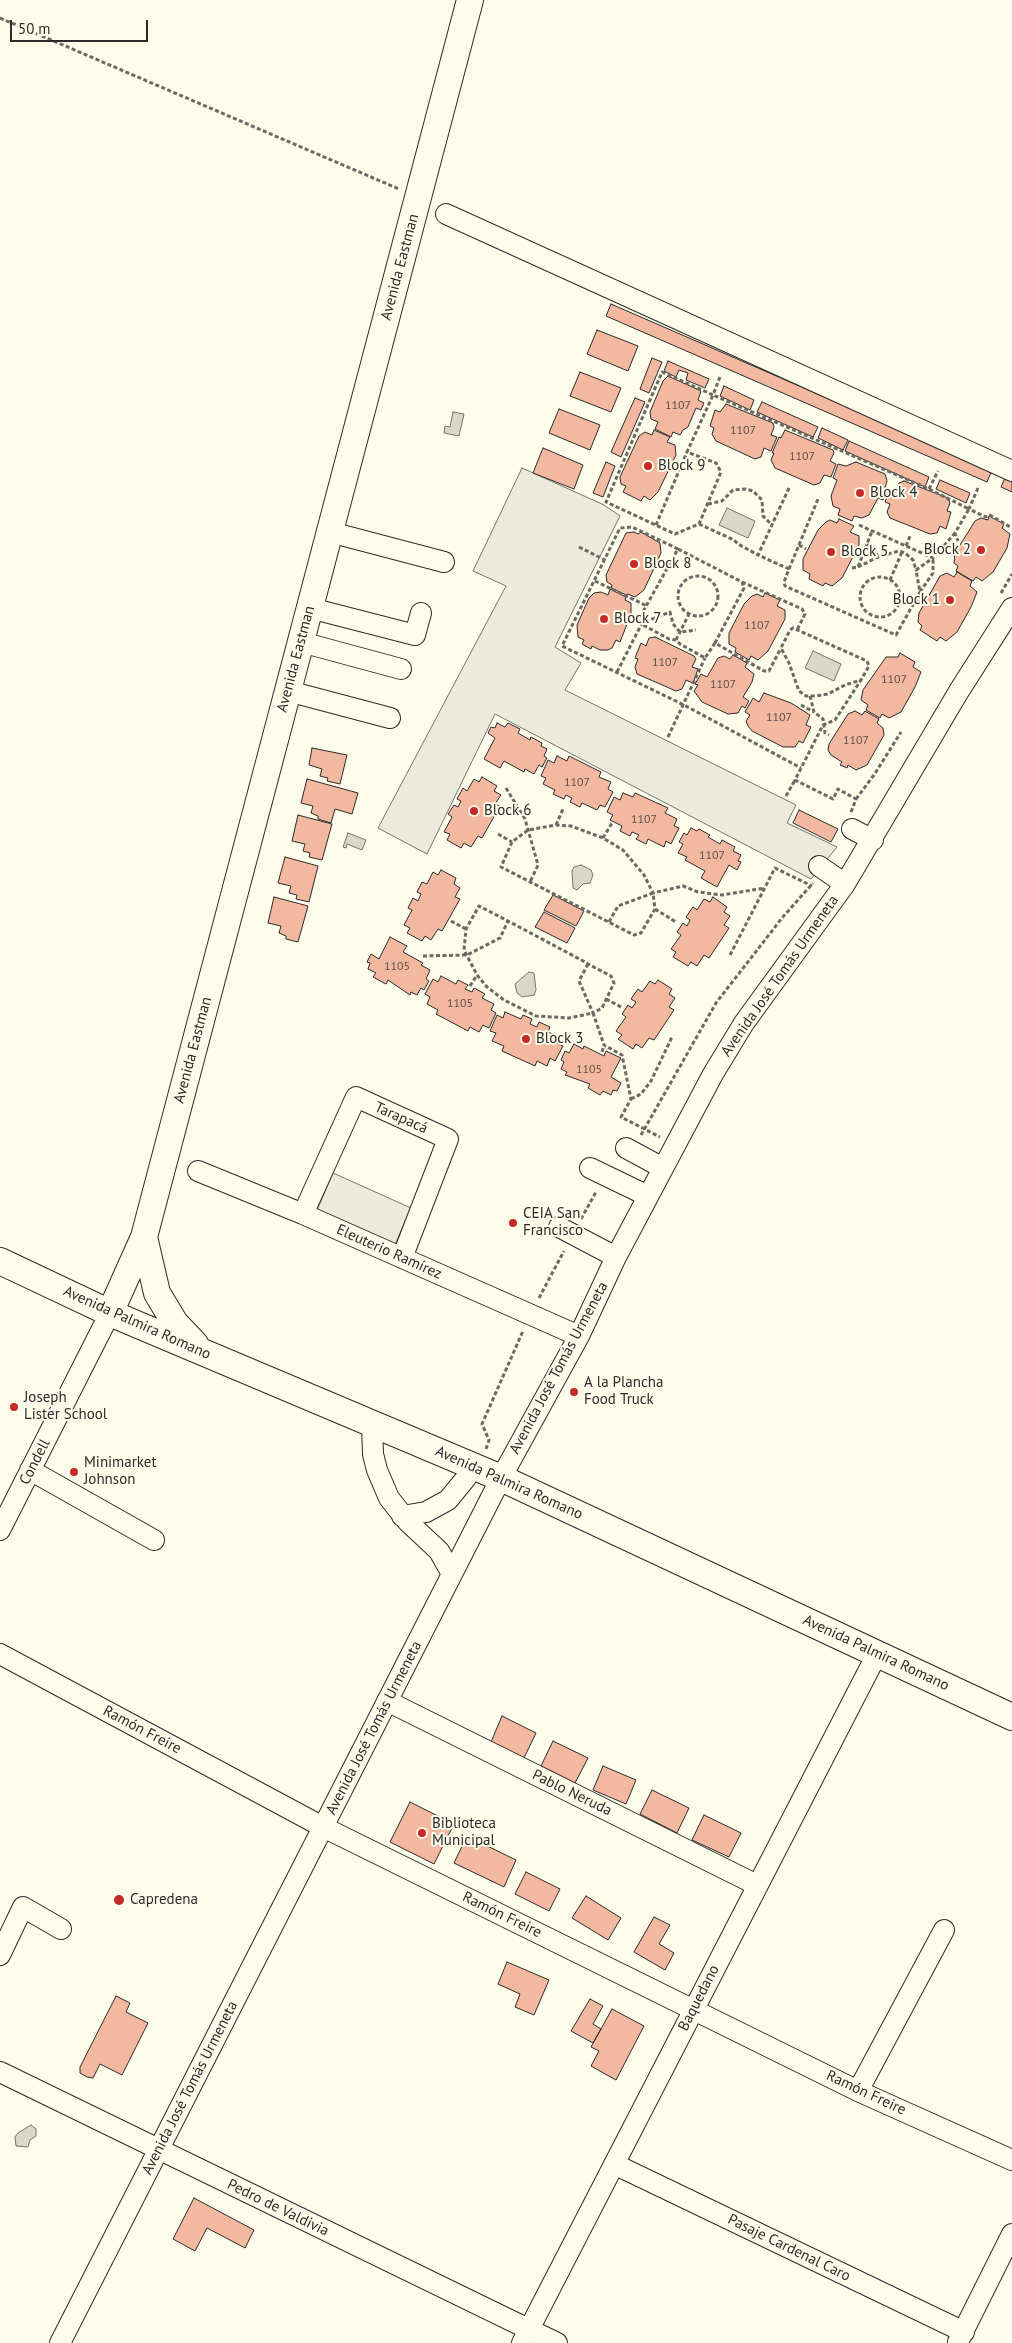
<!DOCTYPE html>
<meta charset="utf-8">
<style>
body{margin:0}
#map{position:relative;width:1012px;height:2343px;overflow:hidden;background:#fdfbea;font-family:"PT Sans",sans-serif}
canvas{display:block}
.scale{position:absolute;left:10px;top:20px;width:138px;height:22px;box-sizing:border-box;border:2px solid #2b2b2b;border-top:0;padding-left:6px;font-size:15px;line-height:18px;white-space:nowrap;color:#2b2b2b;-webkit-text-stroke:4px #fdfbea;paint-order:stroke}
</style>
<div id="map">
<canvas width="1012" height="2343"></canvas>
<div class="scale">50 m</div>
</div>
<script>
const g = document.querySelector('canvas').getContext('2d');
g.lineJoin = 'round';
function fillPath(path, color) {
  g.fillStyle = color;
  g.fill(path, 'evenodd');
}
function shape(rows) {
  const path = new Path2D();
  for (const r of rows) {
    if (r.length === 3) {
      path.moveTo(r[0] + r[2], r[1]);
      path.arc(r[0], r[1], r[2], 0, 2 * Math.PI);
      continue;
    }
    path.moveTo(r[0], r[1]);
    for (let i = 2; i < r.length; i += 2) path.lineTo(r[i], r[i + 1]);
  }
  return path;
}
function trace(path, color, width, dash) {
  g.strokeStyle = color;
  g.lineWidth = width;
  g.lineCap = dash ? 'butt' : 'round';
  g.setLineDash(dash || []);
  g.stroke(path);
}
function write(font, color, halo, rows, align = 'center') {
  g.font = font + ' "PT Sans",sans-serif';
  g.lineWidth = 4;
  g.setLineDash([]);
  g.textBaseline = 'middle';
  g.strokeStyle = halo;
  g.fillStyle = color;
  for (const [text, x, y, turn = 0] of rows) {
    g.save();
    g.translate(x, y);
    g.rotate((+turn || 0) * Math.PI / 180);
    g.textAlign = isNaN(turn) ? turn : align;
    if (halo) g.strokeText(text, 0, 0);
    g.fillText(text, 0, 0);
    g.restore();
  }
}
const green = shape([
 [333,1173,411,1208,393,1249,315,1215,333,1173]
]);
fillPath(green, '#ecebdb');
trace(green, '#74746e', 1);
const parking = shape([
 [522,468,604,505,620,516,555,647,581,663,565,690,796,805,787,823,837,847,811,879,495,714,427,854,378,828,506,586,473,571,522,468]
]);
fillPath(parking, '#eceadb');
trace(parking, '#74746e', 1);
const water = shape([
 [453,412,464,414,459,436,444,433,445,426,450,427,453,412],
 [727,508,755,521,748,538,719,525,727,508],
 [813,651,841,664,834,681,805,668,813,651],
 [348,833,366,840,362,850,347,844,346,848,343,847,348,833],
 [581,865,591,870,593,875,590,883,583,884,577,890,573,888,572,871,574,867,581,865],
 [529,972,534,973,536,990,534,995,522,997,517,993,515,984,529,972],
 [31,2125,36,2129,36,2136,30,2140,28,2147,16,2146,15,2137,18,2133,31,2125]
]);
fillPath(water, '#d8d7c9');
trace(water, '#74746e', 1);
const building = shape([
 [611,304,992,470,987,482,606,316,611,304],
 [597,330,638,346,628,371,587,354,597,330],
 [652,358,662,362,649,393,640,389,652,358],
 [668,361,709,379,705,388,686,380,688,373,679,370,676,377,664,371,668,361],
 [580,372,621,388,611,412,570,396,580,372],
 [668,376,701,391,698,400,704,403,701,410,696,408,688,427,683,430,680,435,673,432,671,437,655,429,658,422,651,419,650,412,663,381,668,376],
 [724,386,754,400,750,410,720,396,724,386],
 [635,398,645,402,621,457,611,452,635,398],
 [762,402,818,427,813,437,757,412,762,402],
 [726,404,773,423,774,427,771,435,777,437,771,451,764,448,761,457,755,459,716,441,712,434,714,428,710,426,715,410,720,412,726,404],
 [559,409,600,425,590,450,549,433,559,409],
 [822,428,848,440,843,450,818,438,822,428],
 [654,430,670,437,667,442,675,445,676,455,658,492,650,500,644,496,641,501,623,492,626,486,621,484,620,477,639,436,645,432,652,435,654,430],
 [785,430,833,450,834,453,830,461,836,464,831,477,824,475,820,483,814,485,775,468,771,460,774,453,772,453,779,437,781,438,785,430],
 [849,441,929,477,925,487,845,451,849,441],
 [543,448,583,465,574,489,533,473,543,448],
 [606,462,615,466,603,497,593,493,606,462],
 [856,462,885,474,887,481,885,488,888,490,883,500,878,498,869,515,862,518,854,516,852,521,838,515,840,509,833,506,831,496,837,480,833,478,838,464,846,466,856,462],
 [1007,473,1012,476,1012,492,1001,487,1007,473],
 [940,480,970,493,966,503,936,489,940,480],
 [904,481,948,498,950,503,947,511,951,512,946,529,940,526,937,533,930,534,890,518,887,512,890,504,885,502,890,489,896,491,899,483,904,481],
 [989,516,1004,524,1002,528,1010,534,1007,548,993,572,982,581,976,577,973,581,956,571,958,566,954,563,955,553,975,521,981,518,988,520,989,516],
 [839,519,854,526,850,532,859,536,859,545,842,578,832,586,825,583,823,586,809,579,810,574,803,570,803,559,818,530,826,522,830,520,837,523,839,519],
 [634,532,638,534,641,532,660,543,661,553,644,590,635,597,628,594,626,595,611,588,612,585,607,582,606,575,626,533,634,532],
 [957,572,972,581,970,586,977,592,971,607,957,632,946,641,940,637,937,641,920,630,922,626,918,622,919,613,940,576,947,573,954,577,957,572],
 [610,589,626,597,625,600,631,603,631,614,620,642,616,640,612,648,608,650,600,650,592,646,591,649,582,644,584,640,578,637,577,625,589,598,594,593,601,592,608,595,610,589],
 [765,593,780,600,777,606,785,610,785,619,768,651,758,660,751,656,749,660,735,652,736,648,729,644,729,633,744,604,752,596,757,594,763,597,765,593],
 [655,637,694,656,696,659,692,667,698,669,693,683,686,680,682,689,676,691,637,674,635,667,638,659,635,658,641,643,646,646,649,638,655,637],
 [900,653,915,662,913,667,921,672,915,687,901,712,889,718,882,714,880,718,866,710,868,705,861,700,863,690,886,657,898,657,900,653],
 [733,655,747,663,745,667,754,674,752,682,743,697,749,701,745,708,742,706,738,713,728,714,702,702,694,691,698,685,695,684,701,674,707,677,718,658,724,656,730,659,733,655],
 [764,693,791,703,810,715,806,725,811,727,803,743,799,741,795,747,783,747,752,731,748,726,746,721,750,715,745,712,753,698,759,702,764,693],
 [855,711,862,715,865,711,879,719,877,723,883,728,884,735,867,765,856,770,848,765,847,768,840,765,842,762,831,755,828,750,829,744,848,714,855,711],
 [497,723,505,727,508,723,520,729,518,733,530,740,531,737,542,743,541,746,547,749,544,756,547,758,542,767,539,765,534,774,525,769,524,772,504,761,500,768,484,759,495,738,488,733,491,727,495,728,497,723],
 [312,748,347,755,340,784,327,781,328,778,320,776,322,769,309,765,312,748],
 [557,756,567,761,569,756,601,772,599,777,611,782,608,789,613,792,605,807,600,805,597,810,582,803,580,807,570,802,572,798,566,795,564,799,553,794,555,790,543,784,546,778,541,776,548,760,554,763,557,756],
 [482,777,497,786,494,791,501,795,495,804,500,806,482,838,478,836,471,847,464,843,461,848,447,840,450,834,444,832,452,817,448,814,454,805,458,807,461,801,457,799,463,788,467,791,474,779,479,782,482,777],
 [307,779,358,793,352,814,335,809,331,823,318,819,318,816,311,813,313,806,301,803,307,779],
 [623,793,633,797,635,793,668,808,665,813,677,819,674,826,679,828,671,844,666,841,664,847,648,839,646,844,636,839,639,835,632,832,630,836,620,831,622,826,610,820,613,815,607,812,614,797,620,800,623,793],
 [799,810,838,829,831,842,793,823,799,810],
 [298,815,332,824,322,860,309,857,310,853,303,851,305,844,292,841,298,815],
 [691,828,697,831,699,829,710,835,708,837,720,844,722,840,735,847,733,851,741,855,738,861,741,862,737,870,729,865,717,887,701,878,705,871,685,860,687,857,678,853,683,844,679,842,684,833,687,835,691,828],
 [285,857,318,866,309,902,296,899,297,895,289,893,291,886,278,883,285,857],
 [441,870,456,878,454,884,460,888,455,897,460,899,442,931,438,929,431,940,425,936,422,941,407,933,410,928,404,925,412,910,408,908,413,898,418,901,421,894,417,892,422,882,427,884,433,872,438,875,441,870],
 [553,895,584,911,576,926,544,910,553,895],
 [274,897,308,906,298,942,286,939,286,936,279,933,281,926,268,923,274,897],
 [713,897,727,907,724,912,730,916,724,925,729,928,709,958,704,955,697,966,691,962,688,966,673,957,676,952,671,949,681,935,677,932,683,923,687,926,690,920,686,917,693,907,697,910,704,899,710,902,713,897],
 [544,912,575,928,567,943,535,927,544,912],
 [390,937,407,946,403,952,423,963,421,965,430,970,426,979,429,981,424,990,421,988,417,995,411,992,410,995,388,980,386,984,373,977,376,973,368,969,370,963,367,962,371,954,379,959,390,937],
 [441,976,456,984,458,980,468,985,465,989,472,992,474,988,485,994,482,998,494,1004,491,1010,496,1013,489,1028,483,1025,479,1032,470,1027,468,1031,436,1014,438,1010,427,1004,430,997,425,994,433,979,438,982,441,976],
 [658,980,672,989,669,994,675,998,669,1007,674,1010,654,1040,649,1038,642,1048,636,1044,633,1049,618,1039,622,1035,616,1031,626,1017,622,1014,628,1005,632,1008,636,1002,631,999,638,989,642,992,650,981,655,984,658,980],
 [505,1012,521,1019,523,1015,532,1019,530,1024,537,1027,539,1022,550,1027,548,1032,560,1037,557,1043,563,1046,555,1061,550,1058,547,1066,537,1061,535,1066,502,1051,504,1046,492,1041,496,1033,490,1031,497,1015,503,1018,505,1012],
 [574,1044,583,1049,584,1046,604,1056,606,1051,621,1058,611,1077,621,1083,617,1091,613,1090,611,1095,603,1091,600,1095,588,1088,590,1084,565,1075,567,1072,561,1069,564,1062,561,1060,565,1051,569,1053,574,1044],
 [502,1716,536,1733,524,1758,491,1742,502,1716],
 [553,1741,588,1758,575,1783,541,1766,553,1741],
 [603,1766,636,1780,626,1804,593,1790,603,1766],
 [652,1790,689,1808,677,1833,640,1814,652,1790],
 [410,1802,454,1824,434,1864,390,1842,410,1802],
 [704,1815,741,1833,729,1857,692,1840,704,1815],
 [467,1836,516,1860,504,1887,454,1863,467,1836],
 [526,1872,560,1889,549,1911,515,1894,526,1872],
 [586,1896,621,1918,608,1940,572,1918,586,1896],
 [654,1917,670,1925,659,1944,674,1953,665,1970,634,1952,654,1917],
 [507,1962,549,1980,534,2015,515,2007,520,1994,498,1984,507,1962],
 [116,1996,130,2003,126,2012,148,2023,122,2075,100,2064,93,2078,87,2077,80,2073,80,2067,116,1996],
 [590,1999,603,2006,593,2024,601,2029,593,2043,571,2031,590,1999],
 [612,2009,644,2026,616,2080,591,2066,599,2051,591,2047,612,2009],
 [194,2198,254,2230,245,2248,207,2228,195,2251,173,2239,194,2198]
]);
fillPath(building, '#f2b8a0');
trace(building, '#2b2b2b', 1);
const minor = shape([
 [446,214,1012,471],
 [330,532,444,562],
 [310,608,415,635,421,613],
 [301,642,401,669],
 [288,691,390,718],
 [852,829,873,840],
 [819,866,845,884],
 [626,1148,663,1168],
 [590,1168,648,1196],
 [198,1171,303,1214,579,1336],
 [303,1214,356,1097,448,1139,402,1258],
 [559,1227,616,1257],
 [372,1423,373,1454,377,1470,389,1498,408,1522,439,1551,452,1574],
 [30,1470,154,1540],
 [402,1516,426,1512,448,1500,466,1478,471,1465],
 [0,1530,110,1313],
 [0,1654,323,1827,858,2091,1012,2160],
 [387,1701,757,1885],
 [0,1955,23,1907,61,1929],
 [0,2072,557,2343],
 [858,2091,944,1930],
 [614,2164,964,2332],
 [958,2342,1012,2234],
 [60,2343,501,1478,579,1336,616,1257,713,1074,744,1023,845,884,959,691,1012,608],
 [522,2343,877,1654]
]);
const major = shape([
 [144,1237,157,1293,175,1323,195,1344],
 [0,1261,110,1313,501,1478,1012,1717],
 [110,1313,144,1237,470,0]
]);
trace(minor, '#2b2b2b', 22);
trace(major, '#2b2b2b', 28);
trace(shape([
 [0,18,399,189],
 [720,377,713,395,662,372,606,502,675,534,699,524,721,472,716,463,687,452,713,395,929,489,969,509,955,533,958,541],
 [789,488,758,555,789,569,784,582,785,586,896,635,920,592,916,570],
 [978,488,969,509,986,517,990,515,1012,528],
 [929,489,938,471],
 [708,504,722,501,733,490,746,489,753,491,762,500,763,516,772,525],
 [699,524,734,540,738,544,758,555],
 [656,525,687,452],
 [859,525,933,558,955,533],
 [867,544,878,556],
 [799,545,806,549],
 [906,546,910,536],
 [579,547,605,560],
 [678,549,632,527,620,528,562,646,684,705,801,768],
 [858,567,880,556,899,551,905,553,913,560,916,570,933,558],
 [852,568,858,567,872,531],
 [789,569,818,499],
 [698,596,20],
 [880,597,20],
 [890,580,902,552],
 [595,581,647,606],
 [742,582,802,609,805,614,797,630],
 [920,592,933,573,933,558],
 [1001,593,1012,574],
 [916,599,920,603],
 [676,640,689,614],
 [715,643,705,658,680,644,676,640,669,639,643,625,640,617,678,549,742,582,744,588,715,643,764,671,769,671,781,648],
 [617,672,642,623,670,612,673,624,680,632,696,630],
 [810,696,814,712,823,719,825,733,829,735],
 [801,705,814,712],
 [668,737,705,658],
 [506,788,525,819,538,865,530,882],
 [786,796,795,780],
 [856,799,874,775,901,732],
 [851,812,856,799,838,789,833,799,795,780,823,725,835,720,861,680,845,685,828,694,816,696,806,696,799,691,789,663,781,648,790,630,793,628,867,661,869,666,861,680],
 [556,825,563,809],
 [498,834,512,842],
 [603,838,612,823],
 [655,909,676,922],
 [451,921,466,929],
 [609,922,618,906,653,893,655,909,641,933,634,935,501,867,512,842,528,830,556,825,571,826,603,838,623,850,644,875,653,893,683,886,698,892,722,895,765,888],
 [730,955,775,868,812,886],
 [423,956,467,955,500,938,508,921],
 [588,964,579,981,593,1013,602,1008,614,983,611,976,588,964,587,963,508,921,479,906,466,929,464,950,477,975,487,987,504,1000,536,1016,569,1018,593,1013,604,1045,622,1055,631,1099,621,1117,660,1137],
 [470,986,477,975],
 [606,999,623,1008],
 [602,1052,604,1045],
 [631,1099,641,1094,651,1081,672,1037],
 [641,1135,716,1003,782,918,813,883],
 [581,1219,596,1192],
 [539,1298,564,1251],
 [486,1449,489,1440,482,1424,523,1331]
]), '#6a6964', 3, [4, 2.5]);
trace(minor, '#fdfbea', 20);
trace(major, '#fdfbea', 26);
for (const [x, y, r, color] of [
 [648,466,5,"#c62828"],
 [860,493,5,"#c62828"],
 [981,550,5,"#c62828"],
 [831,552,5,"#c62828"],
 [634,564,5,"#c62828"],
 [950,600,5,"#c62828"],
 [604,619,5,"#c62828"],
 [474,811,5,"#c62828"],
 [526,1039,5,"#c62828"],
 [513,1223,5,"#c62828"],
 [574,1392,5,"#c62828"],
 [14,1407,5,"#c62828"],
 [74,1472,5,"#c62828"],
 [422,1833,5,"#c62828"],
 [119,1900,6,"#c62828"]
]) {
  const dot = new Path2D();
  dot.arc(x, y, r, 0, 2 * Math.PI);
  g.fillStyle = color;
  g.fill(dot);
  trace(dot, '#fdfbea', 2);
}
write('12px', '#5d4e48', null, [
 ["1107",678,406],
 ["1107",743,431],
 ["1107",802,457],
 ["1107",757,626],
 ["1107",665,663],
 ["1107",894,680],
 ["1107",723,685],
 ["1107",779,718],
 ["1107",856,741],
 ["1107",577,783],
 ["1107",644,820],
 ["1107",712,856],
 ["1105",397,967],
 ["1105",460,1004],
 ["1105",589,1070]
]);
write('15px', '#2b2b2b', '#fdfbea', [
 ["Avenida Eastman",400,267,-75],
 ["Avenida Eastman",296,659,-75],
 ["Avenida José Tomás Urmeneta",780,976,-55],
 ["Avenida Eastman",193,1050,-75],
 ["Tarapacá",401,1118,24],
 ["Eleuterio Ramírez",389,1252,24],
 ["Avenida Palmira Romano",137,1323,24],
 ["Avenida José Tomás Urmeneta",559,1368,-62],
 ["Condell",35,1462,-63],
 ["Avenida Palmira Romano",509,1483,24],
 ["Avenida Palmira Romano",876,1653,25],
 ["Avenida José Tomás Urmeneta",374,1728,-63],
 ["Ramón Freire",142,1730,28],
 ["Pablo Neruda",572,1793,26],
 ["Ramón Freire",502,1915,26],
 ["Baquedano",699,1998,-63],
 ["Avenida José Tomás Urmeneta",190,2088,-63],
 ["Ramón Freire",866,2093,25],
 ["Pedro de Valdivia",278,2208,26],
 ["Pasaje Cardenal Caro",789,2248,26]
]);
write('15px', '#2b2b2b', '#fdfbea', [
 ["Block 9",658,466],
 ["Block 4",870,493],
 ["Block 2",971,550,"right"],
 ["Block 5",841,552],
 ["Block 8",644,564],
 ["Block 1",940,600,"right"],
 ["Block 7",614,619],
 ["Block 6",484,811],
 ["Block 3",536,1039],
 ["CEIA San",523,1214],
 ["Francisco",523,1231],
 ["A la Plancha",584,1383],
 ["Food Truck",584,1400],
 ["Joseph",24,1398],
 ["Lister School",24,1415],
 ["Minimarket",84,1463],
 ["Johnson",84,1480],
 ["Biblioteca",432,1824],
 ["Municipal",432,1841],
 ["Capredena",130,1900]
], 'left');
</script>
